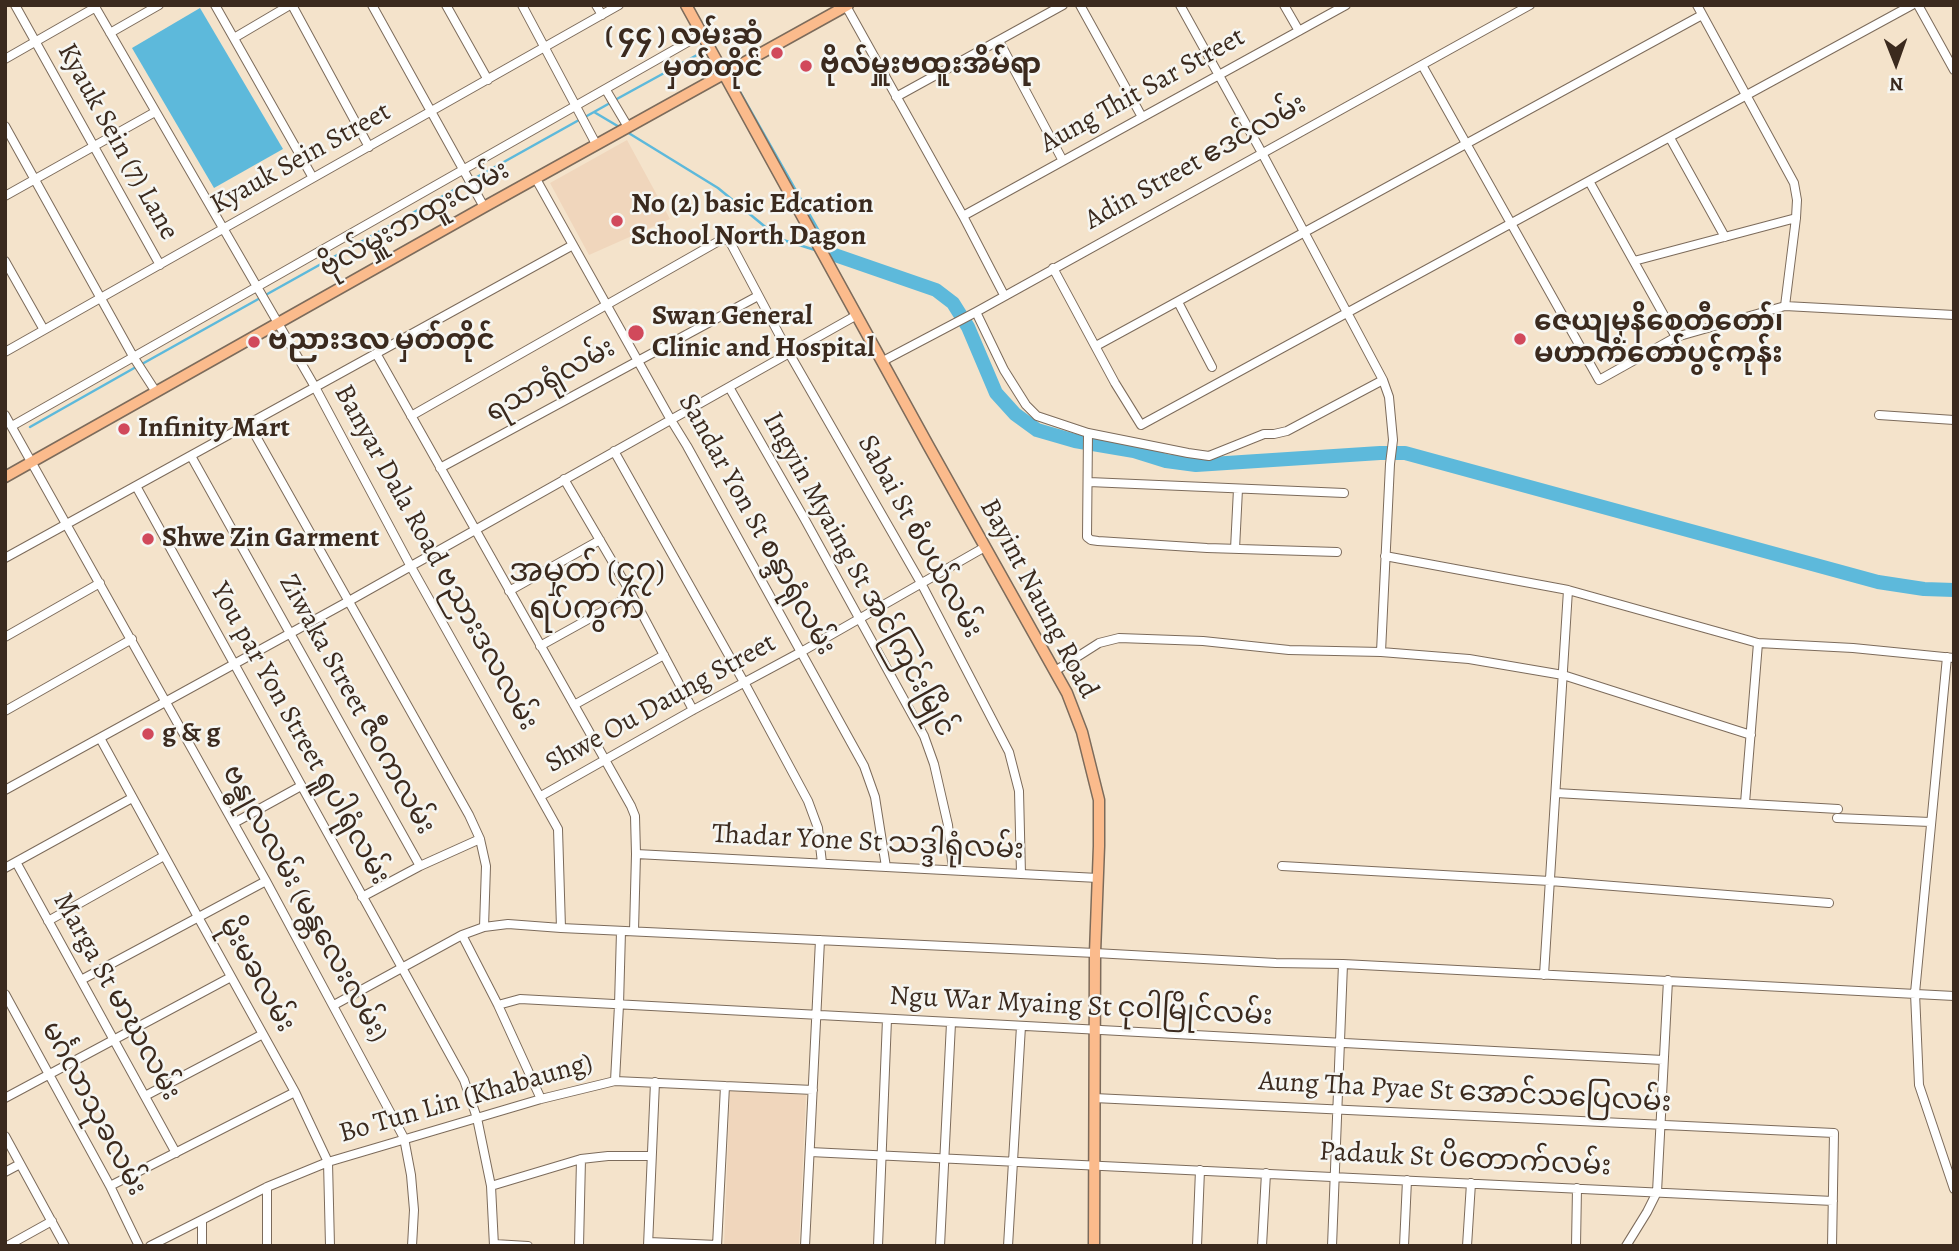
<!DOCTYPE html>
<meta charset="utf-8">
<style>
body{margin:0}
#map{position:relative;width:1959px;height:1251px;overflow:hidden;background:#f4e3cb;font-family:Alegreya,serif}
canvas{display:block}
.frame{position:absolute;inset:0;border:7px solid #3b2a1e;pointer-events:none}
.north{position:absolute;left:1861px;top:28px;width:70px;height:70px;-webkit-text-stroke:5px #f6f6f2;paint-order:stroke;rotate:179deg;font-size:19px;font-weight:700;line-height:28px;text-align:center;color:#3b2a1e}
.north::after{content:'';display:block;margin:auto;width:24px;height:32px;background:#3b2a1e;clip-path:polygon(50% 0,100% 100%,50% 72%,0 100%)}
</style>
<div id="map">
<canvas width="1959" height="1251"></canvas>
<div class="frame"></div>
<div class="north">N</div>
</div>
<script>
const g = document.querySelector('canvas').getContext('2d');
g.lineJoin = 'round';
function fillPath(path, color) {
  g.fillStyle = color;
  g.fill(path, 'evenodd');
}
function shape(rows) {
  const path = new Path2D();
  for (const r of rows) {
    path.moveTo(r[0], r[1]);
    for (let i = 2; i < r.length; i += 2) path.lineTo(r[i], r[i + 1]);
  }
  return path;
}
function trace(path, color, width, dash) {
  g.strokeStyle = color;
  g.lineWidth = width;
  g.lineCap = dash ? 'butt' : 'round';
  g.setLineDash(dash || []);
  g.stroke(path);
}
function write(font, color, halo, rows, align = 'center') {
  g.font = font + ' Alegreya,"Noto Sans Myanmar",serif';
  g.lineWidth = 5;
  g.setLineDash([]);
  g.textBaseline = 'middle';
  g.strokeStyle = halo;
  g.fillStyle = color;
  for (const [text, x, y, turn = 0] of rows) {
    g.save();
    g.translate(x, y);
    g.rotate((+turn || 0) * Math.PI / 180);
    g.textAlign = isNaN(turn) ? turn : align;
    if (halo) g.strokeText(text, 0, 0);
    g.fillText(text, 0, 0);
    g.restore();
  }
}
fillPath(shape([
 [627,140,670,219,589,255,550,183],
 [730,1090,806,1095,799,1246,724,1246]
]), '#f0d6bc');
fillPath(shape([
 [200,8,283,149,214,188,132,48]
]), '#5db9db');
trace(shape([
 [739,90,832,254],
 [615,100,697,55],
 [594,112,610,103],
 [585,117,594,112,621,128],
 [627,132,718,188,780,239,815,250],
 [142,364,579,120],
 [30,427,136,367]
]), '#5db9db', 2.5);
trace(shape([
 [832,254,936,290,953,303,968,327,996,393,1015,414,1037,430,1075,441,1134,451,1166,461,1196,465,1380,453,1405,453,1878,582,1924,589,1954,590]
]), '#5db9db', 14);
const minor = shape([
 [15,5,160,265],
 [94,5,315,387,410,565,558,829,561,928],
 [215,5,313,178],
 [292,5,369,147],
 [372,5,484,207],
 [446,5,488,80],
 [522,5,596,144],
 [596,5,602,15],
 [1080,5,1142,117],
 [1180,5,1262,153,1383,380,1389,397,1393,440,1390,464,1381,652],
 [1284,5,1299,31],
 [1697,5,1794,183,1797,200,1796,218,1785,306],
 [1918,5,1954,70],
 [846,6,963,216,1004,295],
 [110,33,159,5],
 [234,38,290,5],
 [999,41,1063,161],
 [5,59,96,7],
 [1422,65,1599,380,1676,337,1785,306,1954,315],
 [606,90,628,127],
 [896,97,1063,5],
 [5,126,134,358,156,392],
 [1670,138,1725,237],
 [536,179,671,420,687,446,864,766,875,797,886,867],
 [1589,181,1676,337],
 [5,196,155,112],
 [963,216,1346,5],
 [5,261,44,330],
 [1634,261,1796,218],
 [1053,268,1115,383,1141,425,1912,5],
 [1178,302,1212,367],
 [976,312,1004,370,1026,405,1037,416,1088,433,1188,453,1209,456,1264,434,1274,434,1287,431,1383,380],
 [1096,346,1702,15],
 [5,352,619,5],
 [377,355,631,806,635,816,636,854,634,931],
 [883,361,976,312,1530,5],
 [729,387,804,518,924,736,934,764,948,825,953,870],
 [5,415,266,881,404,1138,411,1175,414,1210,412,1246],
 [1879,415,1954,420],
 [411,416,719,241,726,239,730,242,789,353,921,583,1009,752,1019,791,1021,874],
 [249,424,469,815,480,839,486,866,484,927],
 [12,426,702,34],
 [1088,433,1087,537,1091,540,1098,541,1207,548,1337,552],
 [614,451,745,684,808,801,818,828,822,863],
 [191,456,420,866],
 [440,468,758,296],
 [564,479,632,595,693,710],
 [1089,482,1344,493],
 [136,486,464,1080,477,1118,491,1186,494,1246],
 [1235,549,1238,489],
 [1385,556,1568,590,1758,643,1853,648,1954,658],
 [5,558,573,245],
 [509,591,600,540],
 [5,637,100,583],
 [540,646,632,595],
 [1947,657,1915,993,1919,1085,1954,1189],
 [1055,671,1099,643,1119,638,1203,641,1289,650,1381,652,1469,659,1563,675,1751,735],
 [574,705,664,655],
 [5,711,132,639],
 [100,738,198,917,295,1092,328,1162,330,1246],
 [5,790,349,601,857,315],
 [1556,793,1838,809],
 [541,796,693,710,801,652,985,547],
 [1745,803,1758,643],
 [1837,818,1930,822],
 [234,823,301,786],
 [636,854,1098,878],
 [16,862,176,1153],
 [1282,866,1550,881,1829,903],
 [5,868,132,798],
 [362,897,420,866,480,839],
 [48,921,164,856],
 [462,935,498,1005,541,1099],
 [1544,975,1568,590],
 [81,980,266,881],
 [5,994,110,1186,139,1246],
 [334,1005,462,935,484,927,508,924,561,928,1095,953,1276,963,1343,964,1954,996],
 [498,1005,520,999,1663,1060],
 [615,1081,619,1005,621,931],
 [145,1096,263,1034],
 [5,1098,231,977],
 [1094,1098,1834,1133,1832,1246],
 [5,1136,65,1246],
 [810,1152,1833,1201],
 [5,1172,20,1164],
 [110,1186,295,1092],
 [491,1186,581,1159,608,1156,651,1156],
 [267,1187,267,1246],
 [202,1220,202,1246],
 [649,1242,717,1245],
 [494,1244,528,1246],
 [7,1246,52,1221],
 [150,1246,267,1187,328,1162,541,1099,615,1081,813,1090],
 [579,1246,581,1159],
 [648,1246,655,1082],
 [717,1246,725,1086],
 [805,1246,820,940],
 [878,1246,887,1019],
 [940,1246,951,1023],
 [1008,1246,1021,1026],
 [1197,1246,1200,1170],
 [1262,1246,1266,1173],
 [1332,1246,1343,964],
 [1404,1246,1407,1180],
 [1467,1246,1471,1183],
 [1576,1246,1577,1188],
 [1626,1246,1647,1212,1657,1192,1668,980]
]);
const major = shape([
 [686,5,928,445,1067,693,1082,732,1099,800,1099,846,1095,953,1094,1246],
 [5,477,484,207,848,5]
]);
trace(minor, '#7c6b5b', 10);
trace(major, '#7c6b5b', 13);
trace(minor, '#fff', 8);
trace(major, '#fbbb8c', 10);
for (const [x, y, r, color] of [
 [777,53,7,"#d1495b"],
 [806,66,7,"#d1495b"],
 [617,221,7,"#d1495b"],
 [636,333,9,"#d1495b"],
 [1520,339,7,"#d1495b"],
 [254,342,7,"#d1495b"],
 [124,429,7,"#d1495b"],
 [148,539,7,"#d1495b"],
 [148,734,7,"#d1495b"]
]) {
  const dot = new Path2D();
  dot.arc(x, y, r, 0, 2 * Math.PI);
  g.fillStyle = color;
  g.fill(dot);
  trace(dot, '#f6f6f2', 2.5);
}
write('bold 28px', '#3b2a1e', '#f6f6f2', [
 ["( ၄၄ ) လမ်းဆုံ",763,37,"right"],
 ["မှတ်တိုင်",763,69,"right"],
 ["ဗိုလ်မှူးဗထူးအိမ်ရာ",820,66],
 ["No (2) basic Edcation",631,205],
 ["School North Dagon",631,237],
 ["Swan General",652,317],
 ["Clinic and Hospital",652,349],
 ["ဇေယျမုနိစေတီတော်၊",1534,323],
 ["မဟာကံတော်ပွင့်ကုန်း",1534,355],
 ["ဗညားဒလ မှတ်တိုင်",268,342],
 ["Infinity Mart",138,429],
 ["Shwe Zin Garment",162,539],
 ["g & g",162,734]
], 'left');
write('28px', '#3b2a1e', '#f6f6f2', [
 ["Aung Thit Sar Street",1143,91,-29],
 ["Kyauk Sein (7) Lane",117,142,61],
 ["Kyauk Sein Street",301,159,-29],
 ["Adin Street ဧဒင်လမ်း",1196,163,-29],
 ["ဗိုလ်မှူးဘထူးလမ်း",415,220,-29],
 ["ရသာရုံလမ်း",551,381,-29],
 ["Sandar Yon St စန္ဒာရုံလမ်း",756,525,61],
 ["Sabai St စံပယ်လမ်း",919,537,61],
 ["Banyar Dala Road ဗညားဒလလမ်း",435,558,61],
 ["Ingyin Myaing St အင်ကြင်းမြိုင်",858,575,61],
 ["Bayint Naung Road",1038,599,62],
 ["Shwe Ou Daung Street",661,704,-29],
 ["Ziwaka Street ဇီဝကလမ်း",356,705,61],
 ["You par Yon Street ရူပါရုံလမ်း",299,734,61],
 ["Thadar Yone St သဒ္ဒါရုံလမ်း",868,843,3],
 ["ဗန္ဓုလလမ်း (မန္တလေးလမ်း)",304,904,61],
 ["မိုးမခလမ်း",256,975,61],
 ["Marga St မာဃလမ်း",116,997,61],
 ["Ngu War Myaing St ငုဝါမြိုင်လမ်း",1081,1007,3],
 ["Aung Tha Pyae St အောင်သပြေလမ်း",1465,1093,3],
 ["Bo Tun Lin (Khabaung)",466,1099,-16],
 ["မင်္ဂလာသုခလမ်း",93,1109,62],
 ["Padauk St ပိတောက်လမ်း",1465,1160,3]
]);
write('32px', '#3b2a1e', '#f6f6f2', [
 ["အမှတ် (၄၇)",587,573],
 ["ရပ်ကွက်",587,610]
]);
</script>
